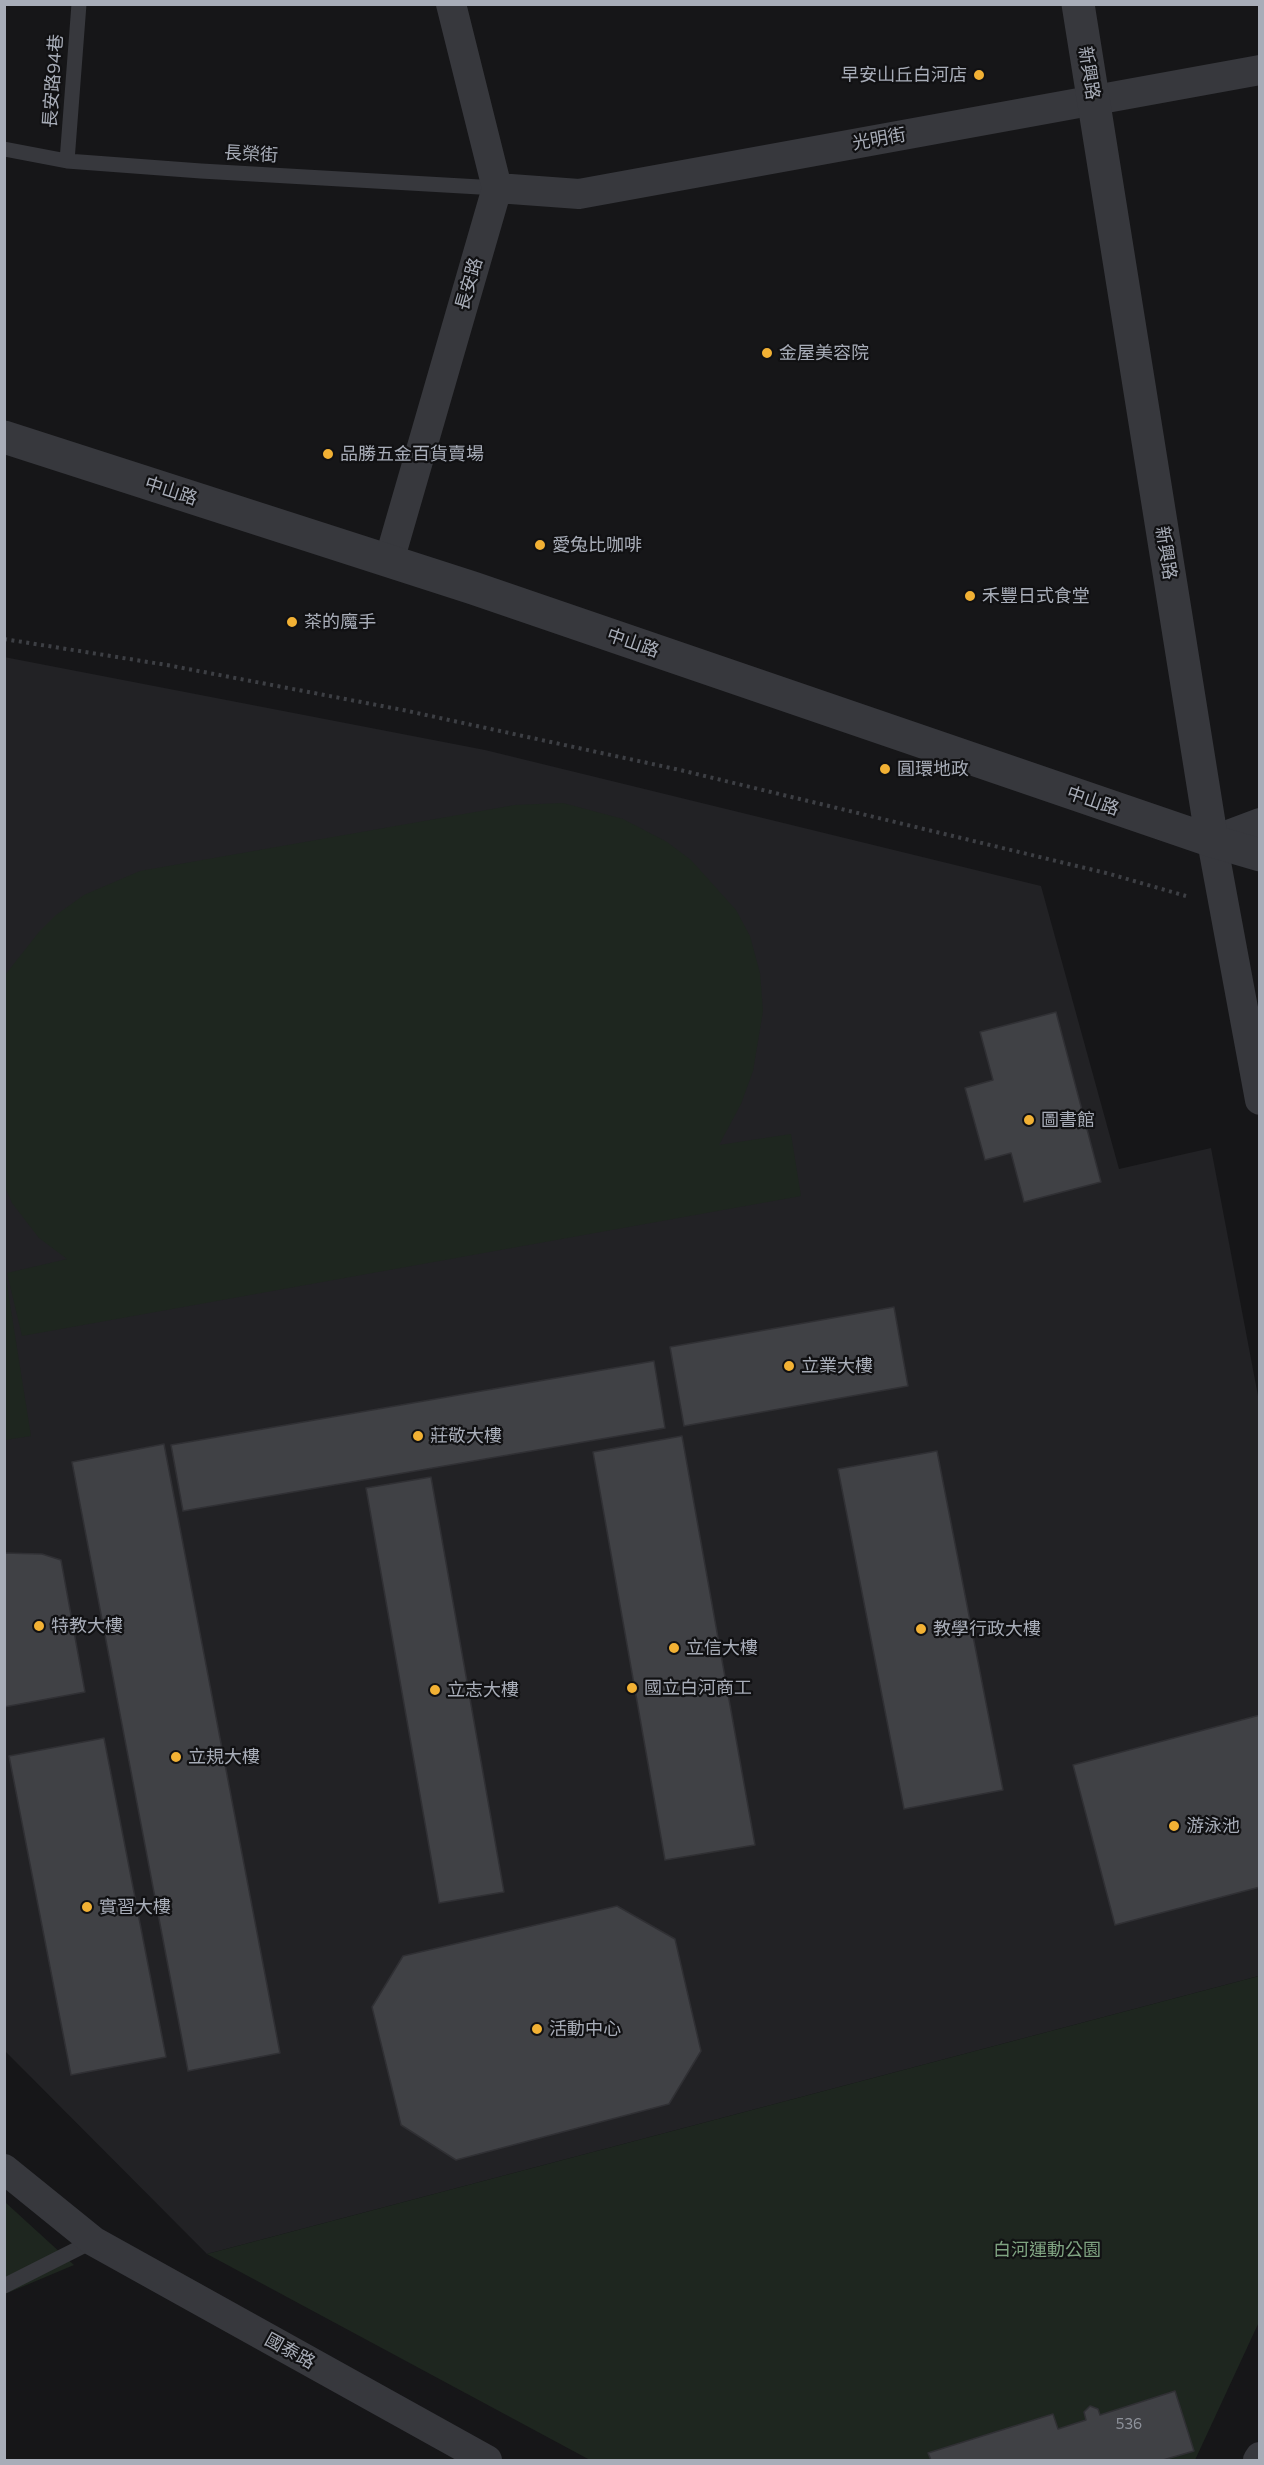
<!DOCTYPE html>
<meta charset="utf-8">
<style>
body{margin:0}
#map{position:relative;width:1264px;height:2465px;overflow:hidden;background:#161618;font-family:Commissioner,sans-serif}
canvas{display:block}
.frame{position:absolute;inset:0;border:6px solid #a8adb8;pointer-events:none}
</style>
<div id="map">
<canvas width="1264" height="2465"></canvas>
<div class="frame"></div>
</div>
<script>
const g = document.querySelector('canvas').getContext('2d');
g.lineJoin = 'round';
function fillPath(path, color) {
  g.fillStyle = color;
  g.fill(path, 'evenodd');
}
function shape(rows) {
  const path = new Path2D();
  for (const r of rows) {
    path.moveTo(r[0], r[1]);
    for (let i = 2; i < r.length; i += 2) path.lineTo(r[i], r[i + 1]);
  }
  return path;
}
function trace(path, color, width, dash) {
  g.strokeStyle = color;
  g.lineWidth = width;
  g.lineCap = dash ? 'butt' : 'round';
  g.setLineDash(dash || []);
  g.stroke(path);
}
function write(font, color, halo, rows, align = 'center') {
  g.font = font + ' Commissioner,"Noto Sans TC",sans-serif';
  g.lineWidth = 4.5;
  g.setLineDash([]);
  g.textBaseline = 'middle';
  g.strokeStyle = halo;
  g.fillStyle = color;
  for (const [text, x, y, turn = 0] of rows) {
    g.save();
    g.translate(x, y);
    g.rotate((+turn || 0) * Math.PI / 180);
    g.textAlign = isNaN(turn) ? turn : align;
    if (halo) g.strokeText(text, 0, 0);
    g.fillText(text, 0, 0);
    g.restore();
  }
}
fillPath(shape([
 [4,657,485,750,1041,886,1119,1169,1211,1148,1259,1401,1259,1976,207,2254,5,2051]
]), '#222225');
fillPath(shape([
 [563,803,623,819,667,842,691,860,736,910,750,936,760,973,763,1011,753,1071,741,1104,719,1145,791,1134,801,1196,22,1336,7,1273,67,1259,39,1238,12,1203,5,1187,5,975,39,932,56,915,84,895,140,871,515,805],
 [4,1266,31,1436,5,1440,4,1440],
 [1259,1976,1259,2322,1195,2460,590,2460,207,2254],
 [5,2202,74,2265,5,2294]
]), '#1e261f');
const building = shape([
 [1056,1012,1101,1182,1024,1202,1011,1153,985,1160,965,1088,993,1080,980,1032,1056,1012],
 [894,1307,908,1386,684,1426,670,1347,894,1307],
 [654,1361,665,1428,183,1511,171,1445,654,1361],
 [682,1436,755,1845,665,1860,593,1452,682,1436],
 [164,1444,280,2053,188,2071,72,1462,164,1444],
 [937,1451,1003,1790,904,1809,838,1469,937,1451],
 [431,1477,504,1892,439,1903,366,1488,431,1477],
 [4,1553,42,1554,61,1560,85,1692,4,1707,4,1553],
 [1260,1715,1260,1887,1115,1925,1073,1765,1260,1715],
 [104,1738,166,2057,71,2075,9,1756,104,1738],
 [617,1906,675,1939,701,2051,669,2104,456,2160,401,2125,372,2007,403,1956,617,1906],
 [1175,2391,1194,2451,1163,2460,931,2460,928,2453,1053,2414,1058,2429,1086,2420,1084,2412,1090,2406,1098,2409,1100,2415,1175,2391]
]);
fillPath(building, '#404145');
trace(building, '#303034', 1.5);
trace(shape([
 [4,639,167,665,403,710,680,770,1110,874,1186,896]
]), '#3d3f44', 4, [3, 4.5]);
trace(shape([
 [4,149,67,161,201,171,497,188],
 [67,161,79,4],
 [4,2286,93,2241]
]), '#37383d', 15);
trace(shape([
 [497,188,579,194,1260,70],
 [389,561,497,188,451,4],
 [1260,823,1212,841,1260,1100],
 [4,2169,93,2241,487,2460],
 [1258,2460,1260,2457]
]), '#37383d', 30);
trace(shape([
 [1078,4,1212,841],
 [4,437,473,588,1212,841,1260,855]
]), '#37383d', 33);
for (const [x, y, r, color] of [
 [979,75,6,"#f2b134"],
 [767,353,6,"#f2b134"],
 [328,454,6,"#f2b134"],
 [540,545,6,"#f2b134"],
 [970,596,6,"#f2b134"],
 [292,622,6,"#f2b134"],
 [885,769,6,"#f2b134"],
 [1029,1120,6,"#f2b134"],
 [789,1366,6,"#f2b134"],
 [418,1436,6,"#f2b134"],
 [39,1626,6,"#f2b134"],
 [921,1629,6,"#f2b134"],
 [674,1648,6,"#f2b134"],
 [632,1688,6,"#f2b134"],
 [435,1690,6,"#f2b134"],
 [176,1757,6,"#f2b134"],
 [1174,1826,6,"#f2b134"],
 [87,1907,6,"#f2b134"],
 [537,2029,6,"#f2b134"]
]) {
  const dot = new Path2D();
  dot.arc(x, y, r, 0, 2 * Math.PI);
  g.fillStyle = color;
  g.fill(dot);
  trace(dot, '#111113', 2);
}
write('15px', '#8e929b', null, [
 ["536",1129,2424]
]);
write('18px', '#a8adb8', '#111113', [
 ["新興路",1089,73,81],
 ["長安路94巷",53,81,-86],
 ["光明街",879,139,-10],
 ["長榮街",251,154,3],
 ["長安路",469,284,-74],
 ["中山路",171,491,18],
 ["新興路",1166,553,81],
 ["中山路",633,643,19],
 ["中山路",1093,801,19],
 ["國泰路",290,2351,29]
]);
write('18px', '#a8adb8', '#111113', [
 ["早安山丘白河店",967,75,"right"],
 ["金屋美容院",779,353],
 ["品勝五金百貨賣場",340,454],
 ["愛兔比咖啡",552,545],
 ["禾豐日式食堂",982,596],
 ["茶的魔手",304,622],
 ["圓環地政",897,769],
 ["圖書館",1041,1120],
 ["立業大樓",801,1366],
 ["莊敬大樓",430,1436],
 ["特教大樓",51,1626],
 ["教學行政大樓",933,1629],
 ["立信大樓",686,1648],
 ["國立白河商工",644,1688],
 ["立志大樓",447,1690],
 ["立規大樓",188,1757],
 ["游泳池",1186,1826],
 ["實習大樓",99,1907],
 ["活動中心",549,2029]
], 'left');
write('18px', '#7fa381', '#111113', [
 ["白河運動公園",1047,2250]
]);
</script>
